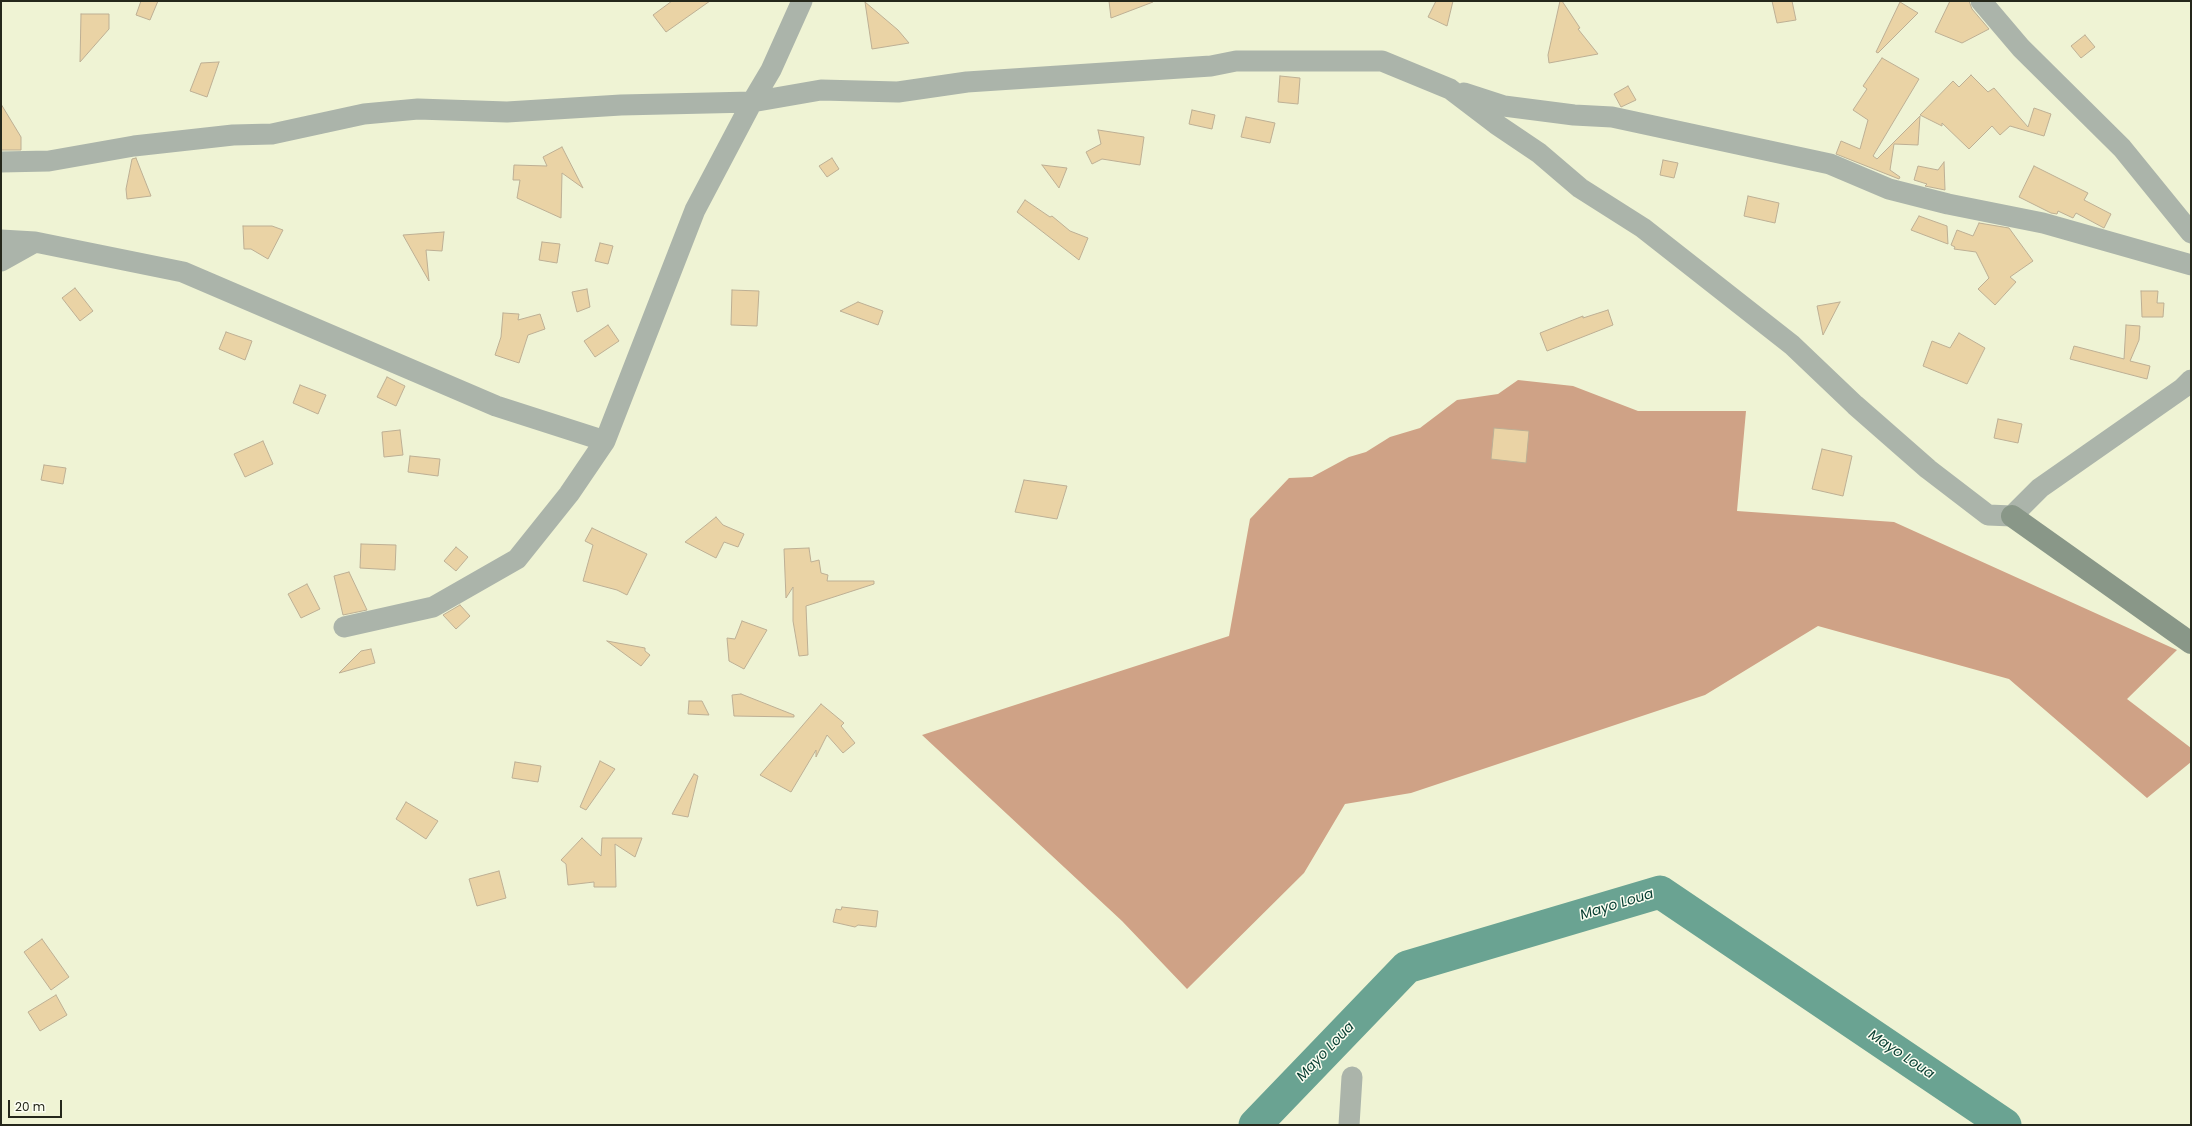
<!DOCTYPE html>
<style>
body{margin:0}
#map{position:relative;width:2192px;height:1126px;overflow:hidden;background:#eff3d4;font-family:Poppins,sans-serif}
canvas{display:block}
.frame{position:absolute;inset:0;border:2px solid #25271b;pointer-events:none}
.scale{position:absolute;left:8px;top:1100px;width:54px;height:18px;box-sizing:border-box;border:2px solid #25271b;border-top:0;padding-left:5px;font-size:12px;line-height:14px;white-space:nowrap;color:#25271b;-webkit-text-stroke:3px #fcfef2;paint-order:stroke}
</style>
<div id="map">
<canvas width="2192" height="1126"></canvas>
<div class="frame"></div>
<div class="scale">20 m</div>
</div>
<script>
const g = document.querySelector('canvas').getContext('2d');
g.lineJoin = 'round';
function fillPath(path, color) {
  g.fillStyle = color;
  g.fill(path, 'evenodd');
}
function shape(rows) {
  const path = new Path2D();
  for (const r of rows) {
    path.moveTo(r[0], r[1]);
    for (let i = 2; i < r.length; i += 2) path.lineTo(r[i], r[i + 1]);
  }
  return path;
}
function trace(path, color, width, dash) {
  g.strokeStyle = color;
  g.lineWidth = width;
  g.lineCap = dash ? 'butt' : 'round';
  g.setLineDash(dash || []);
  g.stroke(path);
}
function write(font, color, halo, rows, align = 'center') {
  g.font = font + ' Poppins,sans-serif';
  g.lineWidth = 3;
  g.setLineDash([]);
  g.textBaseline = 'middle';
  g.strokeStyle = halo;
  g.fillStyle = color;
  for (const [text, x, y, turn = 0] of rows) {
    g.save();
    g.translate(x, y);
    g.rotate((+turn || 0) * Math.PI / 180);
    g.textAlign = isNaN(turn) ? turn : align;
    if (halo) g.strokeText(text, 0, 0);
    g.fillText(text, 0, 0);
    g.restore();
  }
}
fillPath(shape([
 [1518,380,1573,386,1638,411,1746,411,1737,511,1894,522,2177,650,2127,699,2191,748,2191,762,2147,798,2009,679,1818,626,1705,695,1411,793,1345,804,1304,873,1187,989,1122,921,922,735,1229,636,1250,519,1289,478,1312,477,1349,457,1366,452,1390,437,1420,428,1457,400,1498,394]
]), '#cfa286');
trace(shape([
 [1255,1125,1407,967,1660,892,2005,1125]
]), '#6aa392', 33);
const building = shape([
 [141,1,158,1,150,20,136,15,141,1],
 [672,1,710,1,666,32,653,15,672,1],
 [1109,1,1152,1,1153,2,1111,18,1109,1],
 [1436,1,1453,1,1447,26,1428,17,1436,1],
 [1560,1,1562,1,1580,28,1578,29,1598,54,1549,63,1548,55,1560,1],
 [1772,1,1792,1,1796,20,1777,23,1772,1],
 [1950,1,1969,1,1972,9,1989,29,1962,43,1935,32,1950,1],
 [865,2,898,30,909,43,872,49,865,2],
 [1900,2,1918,13,1878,53,1876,52,1900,2],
 [81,14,109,14,109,29,80,62,81,14],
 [2085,35,2095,47,2081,58,2071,46,2085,35],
 [1882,58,1919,79,1873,156,1877,159,1920,116,1918,145,1894,144,1890,170,1900,177,1899,179,1836,154,1841,141,1860,149,1868,120,1853,110,1867,89,1863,86,1882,58],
 [219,62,207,97,190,91,201,63,219,62],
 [1971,75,1988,92,1994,88,2028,127,2034,108,2051,114,2044,136,2010,126,2000,135,1992,126,1969,149,1942,123,1942,126,1920,115,1953,81,1959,87,1971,75],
 [1280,76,1300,78,1298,104,1278,102,1280,76],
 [1628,86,1636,100,1621,107,1614,94,1628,86],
 [1,104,21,137,21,150,1,150,1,104],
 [1192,110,1215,115,1212,129,1189,124,1192,110],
 [1246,117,1275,123,1270,143,1241,137,1246,117],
 [1098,130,1144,137,1140,165,1102,159,1092,164,1086,152,1101,144,1098,130],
 [562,147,583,188,562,173,561,218,517,198,520,180,513,180,514,165,547,166,543,157,562,147],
 [136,158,151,196,127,199,126,189,132,159,136,158],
 [832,158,839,169,827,177,819,166,832,158],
 [1663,160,1678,163,1674,178,1660,175,1663,160],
 [1944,162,1945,190,1925,186,1927,184,1914,180,1918,166,1938,170,1944,162],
 [1042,165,1067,168,1059,188,1042,165],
 [2034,166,2088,193,2084,200,2111,214,2104,228,2076,213,2073,218,2058,211,2057,214,2051,213,2019,197,2034,166],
 [1748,196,1779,203,1775,223,1744,216,1748,196],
 [1025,200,1050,217,1052,216,1070,231,1088,238,1079,260,1017,212,1025,200],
 [1919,216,1947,226,1948,244,1911,230,1919,216],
 [1979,223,2009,228,2033,261,2010,277,2016,282,1995,305,1978,289,1989,278,1976,252,1954,249,1955,247,1951,245,1957,230,1973,236,1979,223],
 [243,226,272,226,283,230,268,259,251,249,244,249,243,226],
 [444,232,442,251,426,250,429,281,403,235,444,232],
 [542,242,560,244,557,263,539,260,542,242],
 [600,243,613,246,608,264,595,261,600,243],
 [75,288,93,311,80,321,62,298,75,288],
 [587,289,590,307,577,312,572,292,587,289],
 [732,290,759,291,757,326,731,325,732,290],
 [2141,291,2158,291,2157,303,2164,303,2163,317,2142,317,2141,291],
 [858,302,883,311,878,325,840,311,858,302],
 [1840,302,1823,335,1817,306,1840,302],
 [1608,310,1613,325,1547,351,1540,333,1583,316,1583,318,1608,310],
 [503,313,519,314,518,320,540,314,545,329,528,335,519,363,495,355,501,337,503,313],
 [608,325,619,341,595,357,584,341,608,325],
 [2126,325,2140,326,2139,340,2130,361,2150,366,2147,379,2070,359,2074,346,2124,359,2126,325],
 [226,332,252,341,245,360,219,349,226,332],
 [1959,333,1985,348,1967,384,1923,366,1932,341,1950,348,1959,333],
 [387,377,405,386,396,406,377,397,387,377],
 [300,385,326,395,318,414,293,403,300,385],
 [1998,419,2022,424,2018,443,1994,438,1998,419],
 [1494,428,1529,431,1526,463,1491,459,1494,428],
 [400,430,403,455,384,457,382,432,400,430],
 [263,441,273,464,245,477,234,454,263,441],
 [1822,449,1852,456,1843,496,1812,489,1822,449],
 [410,456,440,459,438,476,408,472,410,456],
 [44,465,66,468,63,484,41,480,44,465],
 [1024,480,1067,486,1057,519,1015,512,1024,480],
 [716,517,723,525,744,534,738,547,724,542,716,558,685,542,716,517],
 [592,528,647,554,627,595,617,590,583,581,593,545,585,541,592,528],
 [361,544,396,545,395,570,360,568,361,544],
 [456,547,468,557,456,571,444,561,456,547],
 [809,548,811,562,819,560,821,573,828,575,827,581,874,581,874,584,806,606,808,655,799,656,793,621,793,587,786,598,784,549,809,548],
 [349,572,367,610,343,615,334,576,349,572],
 [307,584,320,609,301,618,288,594,307,584],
 [460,605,470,616,456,629,443,615,460,605],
 [742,621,767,630,744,669,729,661,727,638,735,639,742,621],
 [607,641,645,648,645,651,650,655,641,666,607,641],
 [371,649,375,663,339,673,361,651,371,649],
 [741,694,794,715,794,717,734,716,732,695,741,694],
 [689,701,702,701,709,715,688,714,689,701],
 [821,704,844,723,841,726,855,743,843,753,827,735,816,757,816,750,791,792,760,775,821,704],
 [600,761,615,769,586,810,580,807,600,761],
 [515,762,541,766,538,782,512,778,515,762],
 [694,774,698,776,688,817,672,814,694,774],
 [406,802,438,821,426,839,396,819,406,802],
 [582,838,601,856,602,838,642,838,635,857,615,844,616,887,594,887,594,882,568,885,566,864,561,860,582,838],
 [499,871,506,898,477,906,469,879,499,871],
 [842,907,878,911,876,927,858,925,855,927,833,922,836,909,841,910,842,907],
 [42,939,69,977,51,990,24,952,42,939],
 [56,995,67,1015,40,1031,28,1012,56,995]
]);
fillPath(building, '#ead3a5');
trace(building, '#bdaf94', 1);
trace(shape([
 [1981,1,2021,48,2122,148,2191,233],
 [1464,93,1504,106,1574,115,1612,117,1830,164,1889,189,1948,204,2043,223,2191,265],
 [1,162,49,161,134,146,233,135,272,134,364,114,418,109,507,112,621,105,752,102,821,90,898,92,967,82,1211,66,1236,61,1382,61,1450,89,1496,124,1539,153,1580,188,1643,228,1792,345,1855,405,1928,469,1988,515,2012,516,2040,488,2183,388,2191,380],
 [1,240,35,242,183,272,496,406,605,441],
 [1,261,35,242],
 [344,627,433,607,517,559,569,494,605,441,695,210,752,102,771,70,802,1],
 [1349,1125,1352,1077]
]), '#abb4aa', 21);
trace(shape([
 [2012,516,2191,643]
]), '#899788', 22);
write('italic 14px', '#063c30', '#fcfef2', [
 ["Mayo Loua",1617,905,-17],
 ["Mayo Loua",1326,1052,-46],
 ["Mayo Loua",1901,1055,34]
]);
</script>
